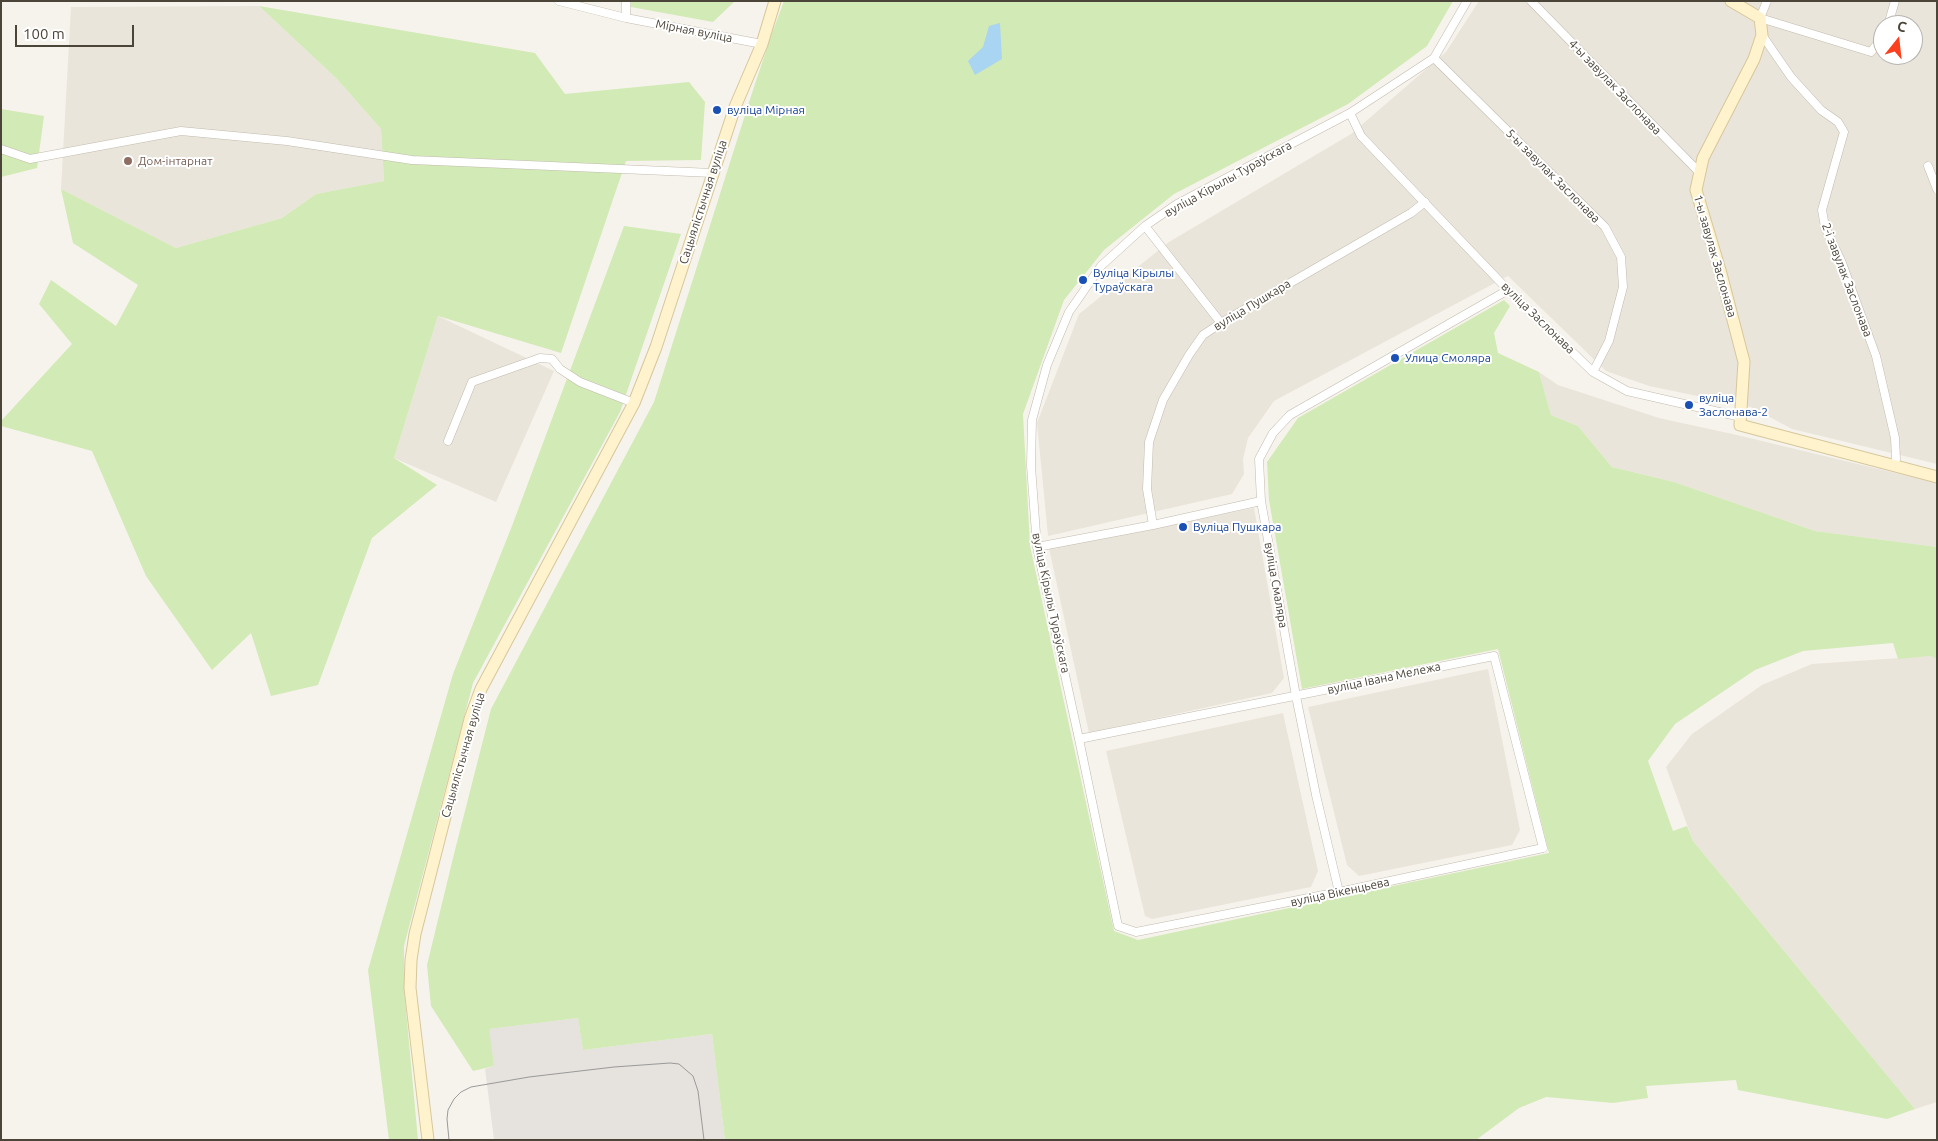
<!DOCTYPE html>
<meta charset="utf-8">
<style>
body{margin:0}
#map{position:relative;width:1938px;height:1141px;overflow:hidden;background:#f6f3ec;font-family:Ubuntu,sans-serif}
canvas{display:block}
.frame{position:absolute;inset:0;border:2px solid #4b4439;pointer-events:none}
.north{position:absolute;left:1873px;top:15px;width:50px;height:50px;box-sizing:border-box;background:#fff;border:1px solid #b7b4b0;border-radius:50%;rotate:16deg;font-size:14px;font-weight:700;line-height:20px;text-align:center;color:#4b4439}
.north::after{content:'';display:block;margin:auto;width:18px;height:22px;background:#fc3f1d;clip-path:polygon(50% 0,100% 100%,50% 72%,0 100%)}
.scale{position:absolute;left:15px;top:25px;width:119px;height:22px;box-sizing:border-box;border:2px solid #4b4439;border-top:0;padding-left:6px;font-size:15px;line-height:18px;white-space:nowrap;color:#4b4439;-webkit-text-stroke:4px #fff;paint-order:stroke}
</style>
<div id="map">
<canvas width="1938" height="1141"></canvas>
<div class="frame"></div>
<div class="north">С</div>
<div class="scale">100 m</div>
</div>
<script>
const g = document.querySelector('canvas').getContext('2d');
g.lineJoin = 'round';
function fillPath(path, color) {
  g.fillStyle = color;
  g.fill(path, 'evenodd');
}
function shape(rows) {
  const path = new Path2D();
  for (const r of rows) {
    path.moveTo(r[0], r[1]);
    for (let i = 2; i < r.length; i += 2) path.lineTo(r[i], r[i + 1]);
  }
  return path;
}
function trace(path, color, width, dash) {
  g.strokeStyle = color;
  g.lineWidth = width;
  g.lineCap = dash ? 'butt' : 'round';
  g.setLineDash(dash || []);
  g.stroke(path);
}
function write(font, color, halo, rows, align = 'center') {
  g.font = font + ' Ubuntu,sans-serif';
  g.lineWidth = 4;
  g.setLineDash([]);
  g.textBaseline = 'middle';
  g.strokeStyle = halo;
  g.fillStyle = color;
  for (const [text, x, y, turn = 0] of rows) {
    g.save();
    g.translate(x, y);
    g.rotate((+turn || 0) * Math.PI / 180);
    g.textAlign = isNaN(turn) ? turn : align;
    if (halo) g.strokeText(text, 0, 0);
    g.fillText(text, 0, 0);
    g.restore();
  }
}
fillPath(shape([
 [1479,1,1937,1,1937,464,1792,429,1751,407,1649,386,1606,371,1508,276,1274,401,1248,438,1243,459,1244,474,1232,494,1048,536,1037,423,1079,314,1169,242,1351,134,1446,52],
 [1883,25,1913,25,1913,55,1883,55],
 [259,6,337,79,381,129,384,181,316,194,282,218,176,248,61,189,71,7],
 [438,316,554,371,496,502,394,458],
 [1539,372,1558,385,1659,418,1737,435,1937,483,1937,547,1815,531,1674,482,1612,467,1578,426,1551,415],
 [1254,508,1284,678,1272,693,1089,733,1049,548],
 [1930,656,1937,659,1937,1102,1915,1109,1693,841,1666,767,1692,734,1762,685,1812,664],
 [1488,669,1520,830,1512,845,1359,876,1347,865,1308,707],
 [1283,713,1318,871,1311,887,1152,919,1145,916,1106,751]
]), '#eae5da');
fillPath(shape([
 [578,1018,583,1050,712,1034,725,1140,494,1140,485,1069,494,1066,488,1029]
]), '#e6e2dd');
fillPath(shape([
 [631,1,735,1,713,22,631,7],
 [784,1,1453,1,1427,46,1348,104,1174,194,1104,250,1064,300,1023,414,1030,546,1114,931,1138,940,1549,853,1498,649,1302,689,1269,500,1267,462,1298,418,1504,300,1510,306,1494,333,1498,353,1539,372,1551,415,1578,426,1612,467,1674,482,1815,531,1937,547,1937,659,1930,656,1898,659,1893,643,1803,651,1755,670,1675,724,1648,761,1673,831,1687,826,1693,841,1915,1109,1887,1119,1738,1090,1736,1080,1646,1086,1648,1098,1613,1103,1546,1097,1519,1108,1476,1140,725,1140,712,1034,583,1050,578,1018,489,1029,494,1066,473,1071,431,1006,427,965,454,854,491,709,654,402,752,93,770,39],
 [259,6,535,53,565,94,689,82,705,102,701,160,626,161,561,353,438,316,394,458,437,485,372,538,318,685,271,696,251,633,212,670,146,576,92,451,1,426,1,421,72,344,39,304,51,280,116,326,138,285,73,243,61,189,176,248,282,218,316,194,384,181,381,129,337,79],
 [1,109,44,116,37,168,1,177],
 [624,226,681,234,620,412,473,683,404,946,404,989,418,1140,389,1140,368,970,453,674,512,526]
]), '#d2eab5');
fillPath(shape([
 [1000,23,1002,59,975,75,968,61,983,47,989,26]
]), '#a9d4f2');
const street = shape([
 [559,1,626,18,762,44],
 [1531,1,1700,173],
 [1767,1,1760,18,1871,52,1883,36],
 [626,18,626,1],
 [1888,25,1895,1],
 [1762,35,1791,77,1821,110,1838,122,1844,132,1822,210,1825,227,1842,263,1876,356,1895,438,1896,459,1894,465],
 [1434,58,1605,227,1621,257,1623,287,1609,341,1593,372],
 [1350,113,1361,136,1508,290,1593,372,1627,391,1741,417],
 [1,149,30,159,181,131,287,141,412,160,713,173],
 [1928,166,1937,189],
 [1145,226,1221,323],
 [448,441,472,382,540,358,552,359,560,369,580,382,634,403],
 [1153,525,1147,489,1149,442,1163,400,1189,355,1203,335,1221,323,1411,213,1425,202],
 [1037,547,1153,525,1261,501],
 [1079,739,1494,656,1543,848,1339,892,1136,932,1118,926,1079,739,1037,547,1031,466,1032,420,1047,365,1069,312,1101,266,1145,226,1177,204,1350,113,1434,58,1467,1],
 [1339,892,1316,795,1296,696,1261,501,1259,459,1273,433,1290,415,1508,290]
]);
const secondary = shape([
 [1731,1,1760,18,1762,35,1754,59,1703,158,1696,190,1720,270,1744,362,1740,425,1937,477],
 [428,1140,410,988,411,960,415,934,470,719,481,689,634,403,656,347,735,107,762,44,775,1]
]);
trace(street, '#c2bbae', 9);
trace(secondary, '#d6c79b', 13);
trace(street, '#fff', 8);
trace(secondary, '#fff3cd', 11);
trace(shape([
 [449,1140,447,1119,448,1110,454,1099,461,1092,471,1087,529,1077,614,1067,670,1063,679,1064,693,1076,698,1091,704,1140]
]), '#9a9a9a', 1);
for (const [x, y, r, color] of [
 [717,110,5,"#1a4fb4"],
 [128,161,5,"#8d6e63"],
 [1083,280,5,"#1a4fb4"],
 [1395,358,5,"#1a4fb4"],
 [1689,405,5,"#1a4fb4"],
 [1183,527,5,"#1a4fb4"]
]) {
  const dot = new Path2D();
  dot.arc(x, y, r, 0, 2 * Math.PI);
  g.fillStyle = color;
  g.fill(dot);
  trace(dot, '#fff', 2);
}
write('12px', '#4b4439', '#fff', [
 ["Мірная вуліца",694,31,11],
 ["4-ы завулак Заслонава",1615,87,46],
 ["5-ы завулак Заслонава",1553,176,45],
 ["вуліца Кірылы Тураўскага",1228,179,-29],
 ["Сацыялістычная вуліца",703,202,-72],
 ["1-ы завулак Заслонава",1715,256,74],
 ["2-і завулак Заслонава",1847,280,69],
 ["вуліца Пушкара",1252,305,-31],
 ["вуліца Заслонава",1538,318,44],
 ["вуліца Смаляра",1276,585,80],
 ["вуліца Кірылы Тураўскага",1051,603,78],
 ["вуліца Івана Мележа",1384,678,-12],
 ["Сацыялістычная вуліца",463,755,-74],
 ["вуліца Вікенцьева",1340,892,-12]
]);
write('12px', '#164399', '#fff', [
 ["вуліца Мірная",727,110],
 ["Вуліца Кірылы",1093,273],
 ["Тураўскага",1093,287],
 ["Улица Смоляра",1405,358],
 ["вуліца",1699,398],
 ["Заслонава-2",1699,412],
 ["Вуліца Пушкара",1193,527]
], 'left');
write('12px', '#785e54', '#fff', [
 ["Дом-інтарнат",138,161]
], 'left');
</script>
